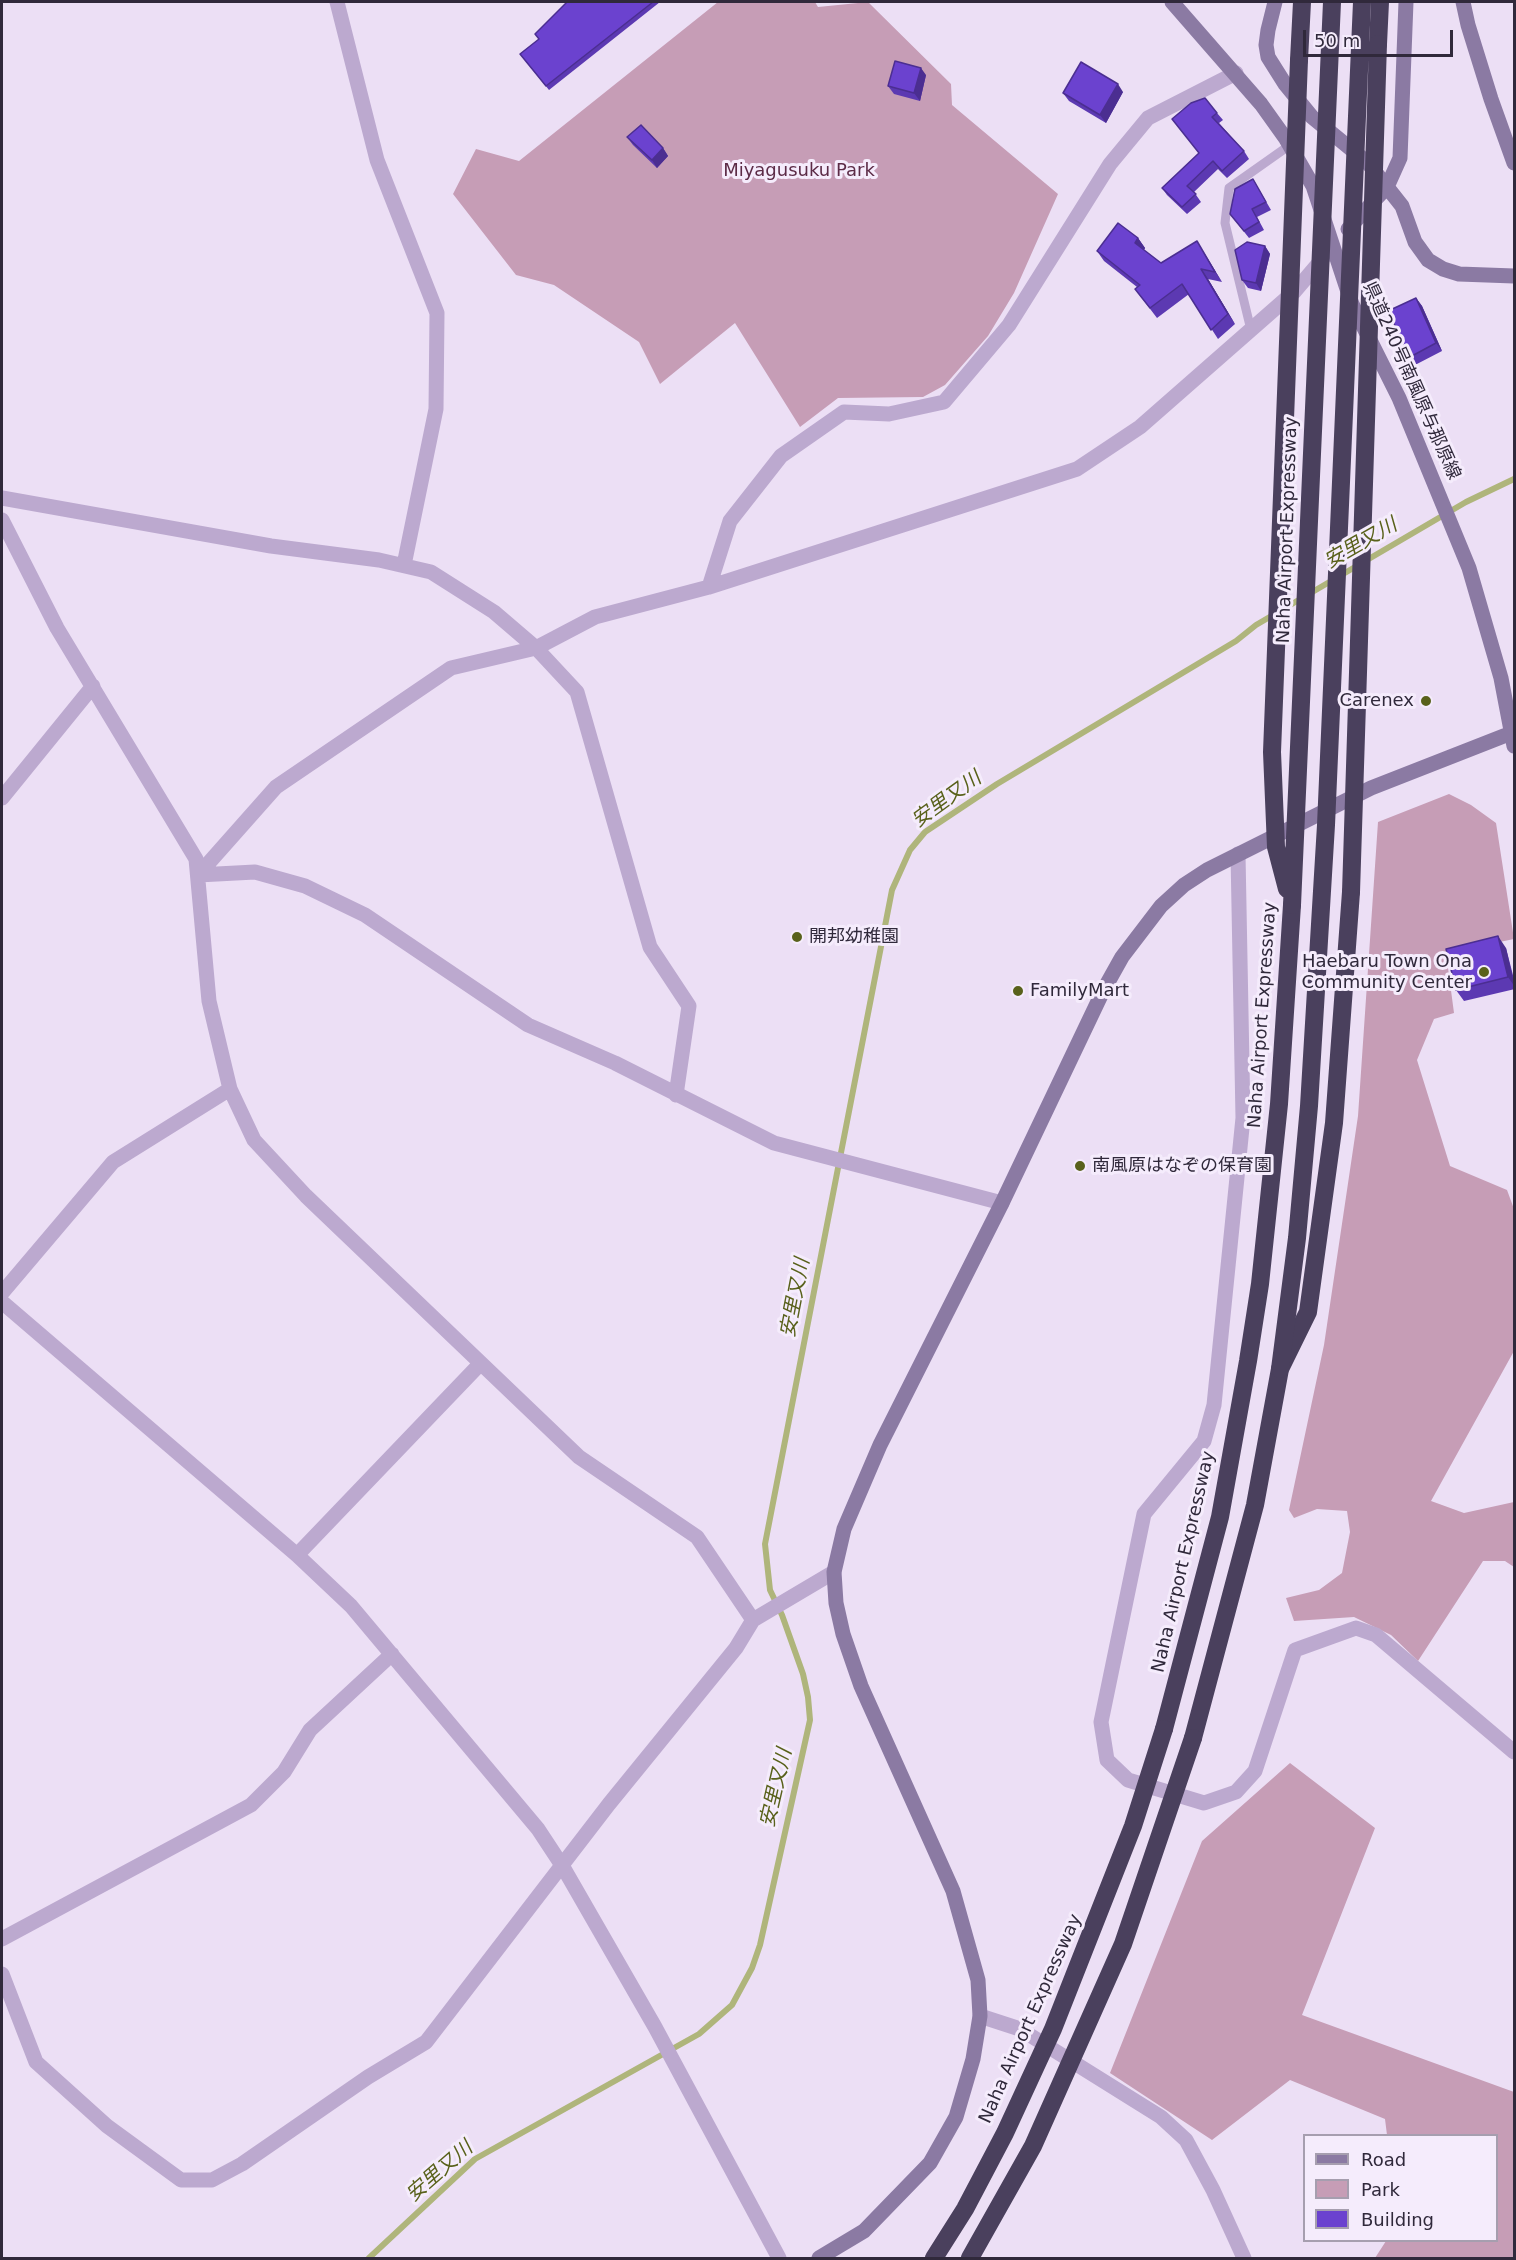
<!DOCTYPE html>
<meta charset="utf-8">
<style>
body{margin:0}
#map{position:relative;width:1516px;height:2260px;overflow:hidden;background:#ecdff5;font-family:"DejaVu Sans",sans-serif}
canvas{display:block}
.frame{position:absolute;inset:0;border:3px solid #30293b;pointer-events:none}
.legend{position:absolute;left:1303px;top:2134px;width:195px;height:108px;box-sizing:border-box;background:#f5ecfc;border:2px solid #a69eaf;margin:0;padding:8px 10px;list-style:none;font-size:18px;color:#30293b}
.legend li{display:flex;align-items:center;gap:12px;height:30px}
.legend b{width:30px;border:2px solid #a69eaf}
.scale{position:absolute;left:1303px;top:30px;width:150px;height:27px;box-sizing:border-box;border:3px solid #30293b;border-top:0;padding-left:8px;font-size:18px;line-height:21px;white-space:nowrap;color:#30293b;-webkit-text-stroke:4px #f5ecfc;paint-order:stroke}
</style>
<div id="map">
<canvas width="1516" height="2260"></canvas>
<div class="frame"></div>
<ul class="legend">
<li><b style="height:8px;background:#8b7aa3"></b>Road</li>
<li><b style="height:16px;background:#c69db6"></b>Park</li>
<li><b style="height:16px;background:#6b42cf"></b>Building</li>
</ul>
<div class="scale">50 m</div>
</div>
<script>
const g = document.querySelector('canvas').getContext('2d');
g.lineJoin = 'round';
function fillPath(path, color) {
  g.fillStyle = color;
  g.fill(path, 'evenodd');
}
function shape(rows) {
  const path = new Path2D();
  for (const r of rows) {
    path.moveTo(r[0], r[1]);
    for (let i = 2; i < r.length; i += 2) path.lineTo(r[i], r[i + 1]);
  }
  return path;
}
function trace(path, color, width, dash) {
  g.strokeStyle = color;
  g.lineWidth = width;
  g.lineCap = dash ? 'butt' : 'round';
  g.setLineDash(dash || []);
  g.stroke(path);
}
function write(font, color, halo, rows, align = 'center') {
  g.font = font + ' "DejaVu Sans","Noto Sans JP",sans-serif';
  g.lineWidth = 6;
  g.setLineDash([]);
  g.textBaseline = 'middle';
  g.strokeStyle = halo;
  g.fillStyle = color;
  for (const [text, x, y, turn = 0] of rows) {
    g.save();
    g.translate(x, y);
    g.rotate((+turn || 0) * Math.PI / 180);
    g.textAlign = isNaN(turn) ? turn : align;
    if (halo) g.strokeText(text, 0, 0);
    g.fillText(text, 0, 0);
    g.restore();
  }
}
fillPath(shape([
 [718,2,815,2,818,7,868,2,951,84,952,105,1058,194,1014,293,988,336,945,385,923,397,838,398,800,427,735,323,660,384,639,342,554,285,516,275,453,194,476,149,519,161],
 [1449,794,1471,805,1496,823,1514,939,1446,953,1454,1013,1434,1019,1417,1060,1450,1166,1507,1190,1514,1209,1514,1351,1431,1501,1464,1513,1514,1502,1514,1567,1505,1561,1483,1561,1418,1661,1391,1635,1354,1617,1294,1621,1286,1598,1319,1590,1342,1573,1350,1532,1347,1511,1317,1509,1294,1518,1289,1510,1324,1345,1358,1116,1378,822],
 [1290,1763,1375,1828,1302,2015,1514,2092,1514,2258,1375,2258,1386,2241,1496,2240,1496,2136,1387,2135,1385,2119,1290,2080,1212,2140,1110,2073,1202,1841]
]), '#c69db6');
trace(shape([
 [369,2258,475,2159,699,2034,732,2005,752,1968,760,1945,810,1720,808,1697,803,1674,782,1615,770,1590,765,1544,892,890,910,850,925,832,997,784,1236,641,1256,625,1466,502,1514,479]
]), '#afb57b', 6);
trace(shape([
 [1251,330,1225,223,1229,188,1290,145]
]), '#bca9cf', 9);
trace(shape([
 [337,2,377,160,437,313,436,409,404,565],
 [2,498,271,546,379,560,431,572,494,612,536,648,577,692,650,947,689,1006,676,1095],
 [2,520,57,628,196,859,209,1001,230,1089,254,1140,306,1196,579,1457,697,1537,753,1620],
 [709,587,730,521,781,456,844,412,889,414,944,402,1009,325,1110,164,1148,118,1236,73],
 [2,798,93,686],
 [1238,854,1243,1118,1214,1405,1204,1441,1144,1514,1101,1722,1107,1760,1128,1780,1204,1803,1236,1792,1255,1771,1295,1650,1356,1628,1376,1635,1514,1752],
 [198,875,276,787,451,668,536,648,595,617,709,587,1077,469,1140,427,1295,291,1324,257],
 [198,875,255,872,305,886,365,915,528,1025,615,1063,774,1143,1002,1203],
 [2,1293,113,1162,230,1089],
 [2,1302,297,1555,351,1606,538,1829,563,1867,655,2027,779,2258],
 [297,1555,480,1364],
 [2,1939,251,1805,284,1772,310,1730,392,1654],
 [2,1974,36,2062,107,2126,181,2180,212,2180,242,2164,368,2077,426,2042,609,1804,736,1648,753,1620,834,1572],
 [980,2016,1020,2029,1161,2117,1186,2140,1213,2190,1244,2258]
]), '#bca9cf', 15);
trace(shape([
 [1172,2,1261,104,1286,139,1313,186,1352,304,1399,398,1469,568,1501,678,1514,746],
 [1275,2,1268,30,1266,45,1268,57,1285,84,1312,117,1368,163,1387,187,1402,206,1415,242,1428,260,1443,269,1459,274,1514,276],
 [1463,2,1468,25,1491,99,1514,163],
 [1348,229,1387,187,1400,158,1406,2],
 [819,2258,864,2231,930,2163,956,2117,973,2059,980,2016,978,1980,953,1891,861,1686,843,1634,836,1603,834,1572,844,1529,880,1445,1002,1203,1103,991,1122,957,1161,906,1184,885,1207,870,1371,788,1514,732]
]), '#8b7aa3', 15);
trace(shape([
 [1378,44,1380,2],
 [1299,60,1302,2],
 [1164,1729,1220,1517,1248,1361,1260,1284,1279,1104,1292,905],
 [1193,1738,1255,1505,1280,1369,1308,1312,1334,1123,1351,892]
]), '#4a405d', 18);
trace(shape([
 [1287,889,1276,847,1272,752,1299,60],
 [1351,892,1378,44],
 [1292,905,1332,2],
 [1280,1369,1297,1238,1309,1106,1326,825,1362,2],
 [934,2258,965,2209,1005,2133,1053,2029,1133,1826,1164,1729],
 [970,2258,1033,2146,1123,1944,1193,1738]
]), '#4a405d', 18);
fillPath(shape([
 [567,2,660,2,549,90,520,54,539,39,535,34],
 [926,75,920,101,894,94,888,86],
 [1123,92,1106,123,1069,101,1063,93],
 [1217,113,1223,120,1219,123,1244,151,1249,159,1227,178,1218,169,1194,192,1201,202,1187,214,1167,195,1162,188,1199,153,1172,119],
 [627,137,663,148,668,156,657,168,633,145],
 [1253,179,1271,210,1257,217,1264,230,1249,238,1230,214],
 [1138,238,1145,248,1144,250,1161,263,1203,251,1222,282,1208,279,1235,324,1218,339,1189,294,1157,318,1135,289,1137,287,1104,261,1097,251],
 [1265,246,1270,254,1261,291,1248,288,1242,280],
 [1416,298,1422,306,1442,351,1415,365,1410,357],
 [1506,948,1515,983,1515,989,1464,1001,1456,990]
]), '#5c39b2');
fillPath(shape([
 [921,68,926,75,920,101,914,93],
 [1118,84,1123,92,1106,123,1100,115],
 [663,148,668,156,657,168,652,160],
 [1138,238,1145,248,1142,253,1135,243],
 [1197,241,1203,251,1222,282,1215,272],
 [1265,246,1270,254,1261,291,1256,283],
 [1201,269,1208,279,1235,324,1228,314],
 [1416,298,1422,306,1442,351,1436,343],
 [1498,936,1506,948,1515,987,1508,977]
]), '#4b2e91');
const building = shape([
 [567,2,653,2,546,86,520,54,539,39,535,34,567,2],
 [895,61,921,68,914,93,888,86,895,61],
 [1081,62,1118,84,1100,115,1063,93,1081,62],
 [1205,98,1217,113,1212,117,1244,151,1222,171,1213,161,1187,186,1196,194,1182,207,1162,188,1199,153,1172,119,1191,103,1205,98],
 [641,125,663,148,652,160,627,137,641,125],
 [1253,179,1266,202,1252,209,1259,222,1244,231,1230,214,1235,189,1253,179],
 [1118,223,1138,238,1135,243,1161,263,1197,241,1215,272,1201,269,1228,314,1211,330,1182,284,1150,308,1135,289,1140,285,1097,251,1118,223],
 [1247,242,1265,246,1256,283,1242,280,1235,250,1247,242],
 [1416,298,1436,343,1410,357,1388,311,1416,298],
 [1498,936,1508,977,1456,990,1446,949,1498,936]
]);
fillPath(building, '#6b42cf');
trace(building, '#4b2e91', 1.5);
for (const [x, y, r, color] of [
 [1426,701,6,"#59611b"],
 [797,937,6,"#59611b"],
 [1484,972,6,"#59611b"],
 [1018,991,6,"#59611b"],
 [1080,1166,6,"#59611b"]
]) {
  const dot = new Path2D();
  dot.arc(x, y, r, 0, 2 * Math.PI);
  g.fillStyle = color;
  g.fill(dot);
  trace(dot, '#f5ecfc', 2);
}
write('18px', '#5c2b47', '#f5ecfc', [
 ["Miyagusuku Park",799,171]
]);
write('18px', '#30293b', '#f5ecfc', [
 ["県道240号南風原与那原線",1411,381,66],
 ["Naha Airport Expressway",1288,530,-88],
 ["Naha Airport Expressway",1263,1015,-86],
 ["Naha Airport Expressway",1184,1562,-77],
 ["Naha Airport Expressway",1031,2019,-66]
]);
write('18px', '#30293b', '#f5ecfc', [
 ["Carenex",1414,701,"right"],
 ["開邦幼稚園",809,937],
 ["Haebaru Town Ona",1472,962,"right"],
 ["Community Center",1472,983,"right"],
 ["FamilyMart",1030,991],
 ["南風原はなぞの保育園",1092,1166]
], 'left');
write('italic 20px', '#59611b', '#f5ecfc', [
 ["安里又川",1361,544,-30],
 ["安里又川",947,800,-36],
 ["安里又川",796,1298,-79],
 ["安里又川",777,1788,-77],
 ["安里又川",440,2172,-41]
]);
</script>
